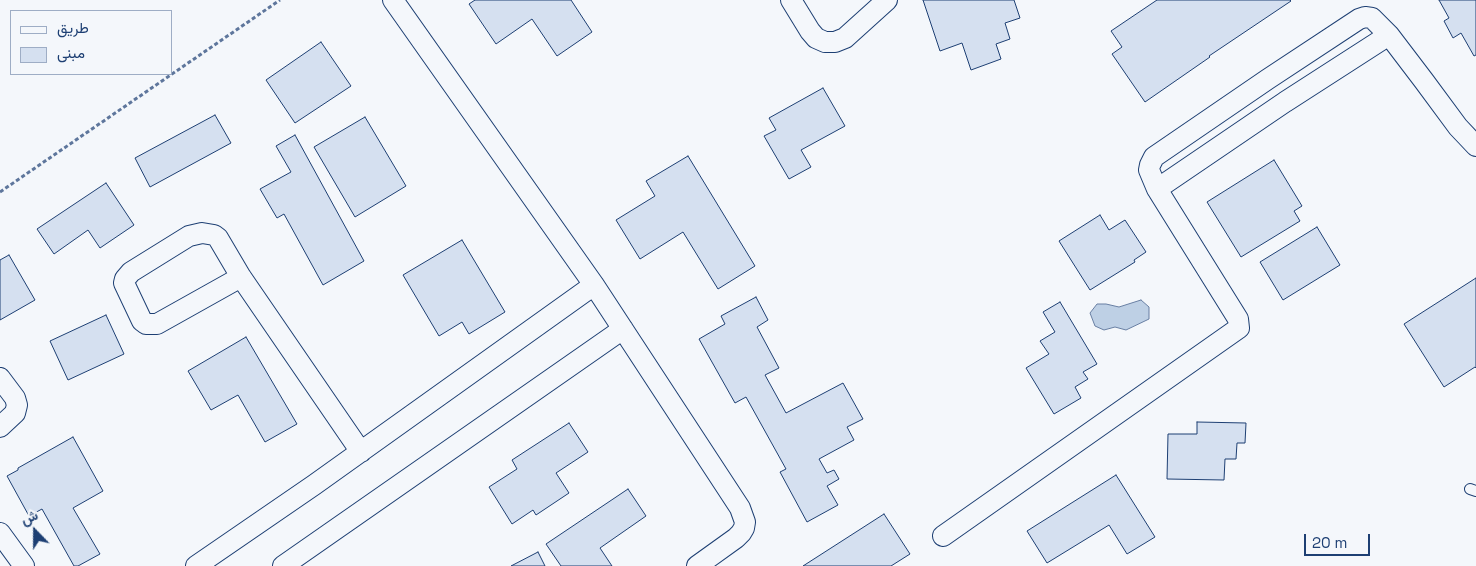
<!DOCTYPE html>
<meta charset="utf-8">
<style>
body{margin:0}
#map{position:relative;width:1476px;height:566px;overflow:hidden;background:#f4f7fb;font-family:"Space Grotesk",Vazirmatn,sans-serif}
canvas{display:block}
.legend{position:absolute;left:10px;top:10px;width:162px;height:65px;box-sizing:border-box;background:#f4f7fb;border:1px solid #9eadc5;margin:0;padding:6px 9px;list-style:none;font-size:15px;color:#1d3f73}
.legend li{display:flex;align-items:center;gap:10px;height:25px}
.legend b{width:25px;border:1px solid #9eadc5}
.north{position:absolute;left:10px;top:506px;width:50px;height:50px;-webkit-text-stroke:4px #f4f7fb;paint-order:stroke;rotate:338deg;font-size:14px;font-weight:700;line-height:20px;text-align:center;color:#1d3f73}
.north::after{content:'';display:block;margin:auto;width:18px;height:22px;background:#1d3f73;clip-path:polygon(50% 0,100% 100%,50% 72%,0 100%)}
.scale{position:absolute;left:1304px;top:534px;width:66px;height:22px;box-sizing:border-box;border:2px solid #1d3f73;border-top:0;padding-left:6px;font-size:15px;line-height:18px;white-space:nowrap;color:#1d3f73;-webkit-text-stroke:4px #f4f7fb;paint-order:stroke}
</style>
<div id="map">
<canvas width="1476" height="566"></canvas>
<ul class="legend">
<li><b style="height:6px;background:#f4f7fb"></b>طريق</li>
<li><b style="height:14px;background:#d5e0f0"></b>مبنى</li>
</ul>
<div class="north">ش</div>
<div class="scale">20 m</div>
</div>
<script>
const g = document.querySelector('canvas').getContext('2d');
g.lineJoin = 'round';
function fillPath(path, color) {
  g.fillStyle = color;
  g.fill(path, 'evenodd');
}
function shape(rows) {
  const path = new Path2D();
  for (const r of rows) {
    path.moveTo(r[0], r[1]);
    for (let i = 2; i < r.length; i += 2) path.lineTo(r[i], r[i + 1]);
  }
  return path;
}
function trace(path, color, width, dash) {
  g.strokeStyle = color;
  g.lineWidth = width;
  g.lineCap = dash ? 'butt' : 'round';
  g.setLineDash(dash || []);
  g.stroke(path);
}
const water = shape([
 [1141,300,1149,307,1149,319,1126,330,1115,327,1104,330,1095,326,1090,313,1097,304,1106,304,1119,307,1141,300]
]);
fillPath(water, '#bed0e5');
trace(water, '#687fa3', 1);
const building = shape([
 [475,0,571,0,592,32,557,56,532,19,496,44,469,4,475,0],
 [923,0,1014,0,1020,18,1005,23,1010,39,996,44,1001,59,971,70,962,43,940,51,923,0],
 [1157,0,1290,0,1291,1,1209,56,1210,57,1145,102,1112,54,1122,47,1111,31,1157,0],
 [1439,0,1476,0,1476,55,1474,56,1461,33,1453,38,1444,21,1449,18,1439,0],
 [321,42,351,86,295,123,266,80,321,42],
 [823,88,845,126,801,150,811,167,789,179,764,136,776,130,769,118,823,88],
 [215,115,231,143,150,187,135,158,215,115],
 [365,117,406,186,355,217,314,147,365,117],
 [295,135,364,261,323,285,284,214,277,218,260,189,291,172,276,146,295,135],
 [688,156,755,266,718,289,683,232,640,259,616,220,655,196,646,181,688,156],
 [1274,160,1302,206,1294,211,1300,221,1241,257,1207,202,1274,160],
 [106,183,134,225,100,248,88,230,54,254,37,229,106,183],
 [1100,215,1109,230,1125,220,1146,252,1134,260,1135,262,1090,290,1059,241,1100,215],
 [1317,227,1340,265,1283,300,1260,262,1317,227],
 [462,240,505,312,469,334,462,322,439,336,403,275,462,240],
 [9,255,35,300,0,320,0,260,9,255],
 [1476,278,1476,368,1475,367,1444,387,1404,324,1476,278],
 [756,297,768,320,757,327,779,368,765,375,786,413,843,383,863,419,847,427,854,440,819,459,827,473,834,470,839,479,827,486,838,505,807,522,780,472,786,469,746,397,735,403,699,339,725,324,721,316,756,297],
 [1060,302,1097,364,1083,372,1088,379,1075,387,1081,398,1054,414,1026,368,1049,354,1040,341,1055,332,1043,312,1060,302],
 [106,315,124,354,68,380,50,341,106,315],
 [246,337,297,424,265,442,238,395,211,410,188,371,246,337],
 [1197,422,1246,423,1245,443,1237,443,1236,459,1225,459,1224,480,1167,479,1168,434,1197,434,1197,422],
 [569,423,588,452,556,473,569,493,536,515,533,510,512,524,489,487,517,469,512,460,569,423],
 [73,437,103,491,73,508,100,554,78,566,74,566,42,509,29,516,7,476,18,470,18,468,73,437],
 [1116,475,1155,537,1127,554,1109,525,1047,563,1027,531,1116,475],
 [628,489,646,516,600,548,612,566,561,566,546,544,628,489],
 [884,514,910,554,891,566,803,566,884,514],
 [538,552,545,566,511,566,538,552]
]);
fillPath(building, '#d5e0f0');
trace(building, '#1d3f73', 1);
const service = shape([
 [1470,489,1476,491]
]);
const minor = shape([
 [393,0,594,285,740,508,745,522,744,528,741,533,736,538,697,566],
 [791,0,810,31,816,38,825,42,835,42,845,38,887,0],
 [1157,189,1285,102,1389,35],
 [241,277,157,324,146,324,142,321,124,283,125,279,131,272,189,236,202,233,214,235,218,238,241,277,361,452],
 [0,378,15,398,17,405,15,413,0,427],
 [0,533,24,566],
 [943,536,1239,328,1238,319,1157,189,1149,170,1150,165,1154,157,1268,79,1359,19,1365,17,1372,18,1389,35,1424,81,1458,127,1476,146],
 [196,566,314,485,594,285],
 [283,566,623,329]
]);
trace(service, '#1d3f73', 12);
trace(minor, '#1d3f73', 22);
trace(shape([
 [0,192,280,0]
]), '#5e769c', 3, [4, 2.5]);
trace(service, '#f4f7fb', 10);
trace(minor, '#f4f7fb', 20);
</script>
